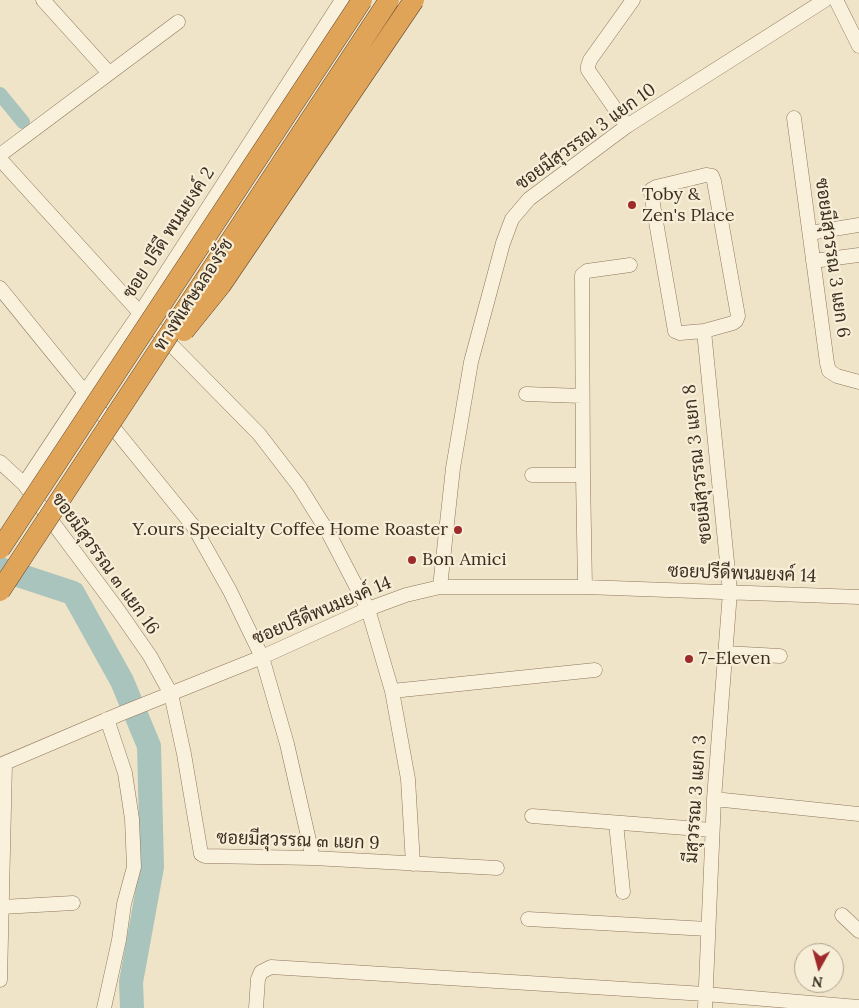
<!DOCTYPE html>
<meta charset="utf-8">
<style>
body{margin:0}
#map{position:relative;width:859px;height:1008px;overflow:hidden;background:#f0e4c8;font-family:Lora,serif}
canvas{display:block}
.north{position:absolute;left:794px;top:943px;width:50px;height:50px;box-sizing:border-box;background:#f7eed8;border:1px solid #ada18e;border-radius:50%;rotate:187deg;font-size:14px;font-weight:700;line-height:20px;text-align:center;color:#3d2e20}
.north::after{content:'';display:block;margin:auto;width:18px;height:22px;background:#9e2a2b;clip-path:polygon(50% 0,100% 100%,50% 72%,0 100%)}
</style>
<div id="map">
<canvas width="859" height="1008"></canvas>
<div class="north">N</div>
</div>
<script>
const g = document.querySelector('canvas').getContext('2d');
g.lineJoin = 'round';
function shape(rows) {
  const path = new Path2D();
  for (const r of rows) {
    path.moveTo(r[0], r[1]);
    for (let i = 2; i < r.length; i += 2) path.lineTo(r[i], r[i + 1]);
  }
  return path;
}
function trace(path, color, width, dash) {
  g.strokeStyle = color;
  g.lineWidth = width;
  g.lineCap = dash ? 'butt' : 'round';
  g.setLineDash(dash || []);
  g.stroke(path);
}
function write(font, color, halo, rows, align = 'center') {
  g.font = font + ' Lora,Sarabun,serif';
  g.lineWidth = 4.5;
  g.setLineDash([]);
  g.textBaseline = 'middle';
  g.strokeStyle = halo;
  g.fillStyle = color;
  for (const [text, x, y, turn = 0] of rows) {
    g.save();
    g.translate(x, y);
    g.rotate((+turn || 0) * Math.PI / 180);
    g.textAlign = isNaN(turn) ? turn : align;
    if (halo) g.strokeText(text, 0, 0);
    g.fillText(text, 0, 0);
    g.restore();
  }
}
trace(shape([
 [0,94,23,122]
]), '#a9c4bc', 14);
trace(shape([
 [0,569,73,593,122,681,149,746,152,867,131,982,132,1008]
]), '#a9c4bc', 24);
const minor = shape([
 [43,0,109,73],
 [836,0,859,46],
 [794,118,827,363,829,371,837,376,859,382],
 [627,126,588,70,588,66,590,60,633,0],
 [0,155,178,22],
 [0,159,140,313,259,434,299,486,329,534,368,609,392,691,408,779,413,864],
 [706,175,712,176,714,181,738,316,736,321,733,323,704,331,680,333,675,331,651,193,651,190,656,187,706,175],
 [810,233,859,225],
 [813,261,859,255],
 [0,288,194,527,230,591,262,657,287,744,313,858],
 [704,331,730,592,714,799,705,1008],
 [526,394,582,396],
 [0,462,24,484,118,610,150,656,171,694,184,754,201,854,205,856,313,858,497,868],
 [532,475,583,475],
 [24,484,85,392,140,313,342,0],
 [440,587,453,468,471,362,503,243,512,219,529,199,627,126,825,0],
 [585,587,583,475,582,275,587,271,630,265],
 [725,653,780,656],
 [392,691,595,670],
 [0,765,120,714,262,657,368,609,406,595,440,587,585,587,859,597],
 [714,799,859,814],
 [532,816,712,830],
 [616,823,623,892],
 [2,907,73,903],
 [842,915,859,931],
 [528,919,708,929],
 [0,980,5,763],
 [104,1008,119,940,124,904,134,867,132,819,125,773,107,719],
 [256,1008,258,979,261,972,271,967,705,994,859,1007]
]);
trace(minor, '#8d765c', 15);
trace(minor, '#faf1dc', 14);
const highwayBridge = shape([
 [184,331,221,285,414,0],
 [0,549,362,0],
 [0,591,389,0]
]);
trace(highwayBridge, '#5b4430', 21, []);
trace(highwayBridge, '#e0a458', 20);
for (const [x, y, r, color] of [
 [632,205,5,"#9e2a2b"],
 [458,530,5,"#9e2a2b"],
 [412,560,5,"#9e2a2b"],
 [689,659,5,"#9e2a2b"]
]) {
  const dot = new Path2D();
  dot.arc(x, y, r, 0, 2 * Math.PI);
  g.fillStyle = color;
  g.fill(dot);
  trace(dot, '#f7eed8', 2);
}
write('18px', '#3d2e20', '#f7eed8', [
 ["ซอยมีสุวรรณ 3 แยก 10",586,137,-36],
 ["ซอย ปรีดี พนมยงค์ 2",169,233,-57],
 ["ซอยมีสุวรรณ 3 แยก 6",832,258,82],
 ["ทางพิเศษฉลองรัช",194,295,-57],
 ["ซอยมีสุวรรณ 3 แยก 8",698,464,-96],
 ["ซอยมีสุวรรณ ๓ แยก 16",105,564,54],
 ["ซอยปรีดีพนมยงค์ 14",742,574,2],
 ["ซอยปรีดีพนมยงค์ 14",322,611,-23],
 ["มีสุวรรณ 3 แยก 3",696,799,-86],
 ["ซอยมีสุวรรณ ๓ แยก 9",298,841,2]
]);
write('18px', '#3d2e20', '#f7eed8', [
 ["Toby &",642,195],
 ["Zen's Place",642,216],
 ["Y.ours Specialty Coffee Home Roaster",448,530,"right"],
 ["Bon Amici",422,560],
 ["7-Eleven",699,659]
], 'left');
</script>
